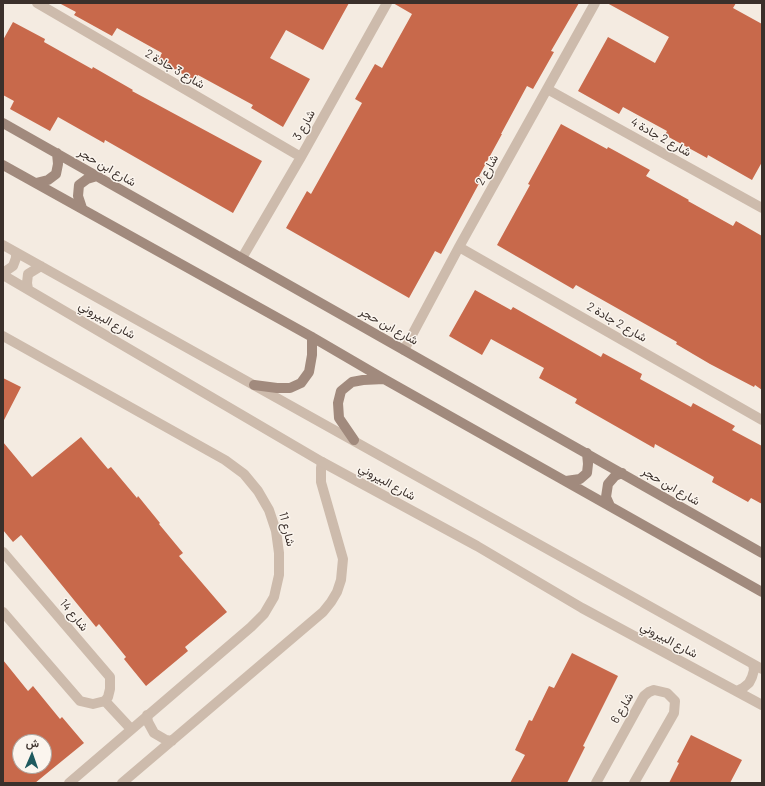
<!DOCTYPE html>
<meta charset="utf-8">
<style>
body{margin:0}
#map{position:relative;width:765px;height:786px;overflow:hidden;background:#f4ebe1;font-family:Barlow,Vazirmatn,sans-serif}
canvas{display:block}
.frame{position:absolute;inset:0;border:4px solid #3b302b;pointer-events:none}
.north{position:absolute;left:12px;top:734px;width:40px;height:40px;box-sizing:border-box;background:#fbf5ee;border:1px solid #aea6a0;border-radius:50%;rotate:2deg;font-size:11px;font-weight:700;line-height:16px;text-align:center;color:#3b302b}
.north::after{content:'';display:block;margin:auto;width:14px;height:18px;background:#1f5a5e;clip-path:polygon(50% 0,100% 100%,50% 72%,0 100%)}
</style>
<div id="map">
<canvas width="765" height="786"></canvas>
<div class="frame"></div>
<div class="north">ش</div>
</div>
<script>
const g = document.querySelector('canvas').getContext('2d');
g.lineJoin = 'round';
function fillPath(path, color) {
  g.fillStyle = color;
  g.fill(path, 'evenodd');
}
function shape(rows) {
  const path = new Path2D();
  for (const r of rows) {
    path.moveTo(r[0], r[1]);
    for (let i = 2; i < r.length; i += 2) path.lineTo(r[i], r[i + 1]);
  }
  return path;
}
function trace(path, color, width, dash) {
  g.strokeStyle = color;
  g.lineWidth = width;
  g.lineCap = dash ? 'butt' : 'round';
  g.setLineDash(dash || []);
  g.stroke(path);
}
function write(font, color, halo, rows, align = 'center') {
  g.font = font + ' Barlow,Vazirmatn,sans-serif';
  g.lineWidth = 3;
  g.setLineDash([]);
  g.textBaseline = 'middle';
  g.strokeStyle = halo;
  g.fillStyle = color;
  for (const [text, x, y, turn = 0] of rows) {
    g.save();
    g.translate(x, y);
    g.rotate((+turn || 0) * Math.PI / 180);
    g.textAlign = isNaN(turn) ? turn : align;
    if (halo) g.strokeText(text, 0, 0);
    g.fillText(text, 0, 0);
    g.restore();
  }
}
fillPath(shape([
 [59,3,349,3,323,50,286,30,270,58,310,79,283,127,251,108,253,105,198,75,195,81,158,60,162,53,117,28,112,36,74,15,76,12],
 [393,3,579,3,551,51,554,52,533,89,527,86,501,134,502,134,479,176,482,178,441,254,435,251,409,298,286,228,307,191,311,194,362,103,355,99,375,64,382,68,412,14],
 [607,3,736,3,733,8,762,24,762,162,752,180,708,155,707,158,665,135,667,131,623,107,619,114,578,91,608,37,655,63,669,37],
 [13,22,45,39,44,42,92,69,93,67,133,90,132,91,262,161,233,213,105,140,104,143,58,117,50,131,10,109,14,101,3,95,3,40],
 [561,124,607,149,608,147,650,170,646,176,689,200,688,201,733,226,736,221,762,236,762,390,755,385,754,387,710,364,676,344,677,342,576,285,573,289,497,245,530,185,528,184],
 [475,290,511,310,513,307,601,357,603,353,642,374,640,379,691,407,693,403,735,426,732,430,762,446,762,504,751,498,748,502,712,482,714,477,655,444,654,448,575,403,577,399,539,378,544,368,491,339,482,355,449,336],
 [3,378,21,387,3,422],
 [81,437,108,469,111,467,137,498,138,496,160,523,159,524,183,553,179,556,227,612,185,647,188,651,146,686,124,659,126,657,99,624,96,627,21,535,13,542,3,530,3,442,32,477],
 [572,653,618,676,583,746,585,747,567,783,510,783,525,755,515,750,529,720,532,721,549,686,554,688],
 [3,660,28,691,33,686,60,719,62,717,84,743,35,783,3,783],
 [20,742,44,742,44,766,20,766],
 [691,735,742,760,730,783,669,783,679,763,677,762]
]), '#c8694b');
trace(shape([
 [37,3,301,157],
 [547,89,762,208],
 [459,247,762,420],
 [242,258,301,157,387,3],
 [3,336,225,460,244,474,258,491,269,510,276,531,279,553,279,575,274,597,264,614,251,627,69,783],
 [404,350,459,247,595,3],
 [3,552,110,677,110,689,108,697,105,701,93,704,80,701,3,612],
 [105,701,131,729],
 [147,715,148,722,154,733,166,740,172,741],
 [122,783,323,612,331,602,337,592,341,580,343,559,321,482,321,468,322,462],
 [596,783,644,696,649,692,654,690,667,693,675,701,674,713,634,783]
]), '#cdbbac', 10);
trace(shape([
 [3,245,762,669],
 [3,273,13,266,16,258,16,253],
 [3,275,322,462,477,546,582,608,762,705],
 [28,289,27,283,28,274,41,266],
 [737,691,743,688,749,683,752,677,754,670,753,664]
]), '#cdbbac', 10);
trace(shape([
 [3,123,762,553],
 [3,165,312,337,384,379,762,592],
 [36,183,48,180,56,174,58,164,57,153],
 [82,208,78,196,79,185,87,179,97,176],
 [254,385,277,388,290,388,301,383,309,372,312,355,312,337],
 [354,440,339,418,338,403,341,391,352,382,363,380,384,379],
 [566,481,580,479,587,473,588,464,587,453],
 [610,506,606,497,608,484,615,476,622,473]
]), '#a18a7d', 10);
write('12px', '#3b302b', '#fbf5ee', [
 ["شارع 3 جادة 2",175,69,30],
 ["شارع 3",304,125,-61],
 ["شارع 2 جادة 4",661,137,29],
 ["شارع ابن حجر",107,167,30],
 ["شارع 2",487,170,-61],
 ["شارع البيروني",107,320,30],
 ["شارع 2 جادة 2",617,322,30],
 ["شارع ابن حجر",389,326,29],
 ["شارع البيروني",387,482,29],
 ["شارع ابن حجر",671,486,30],
 ["شارع 11",287,529,76],
 ["شارع 14",74,615,50],
 ["شارع البيروني",669,640,28],
 ["شارع 6",622,708,-60]
]);
</script>
